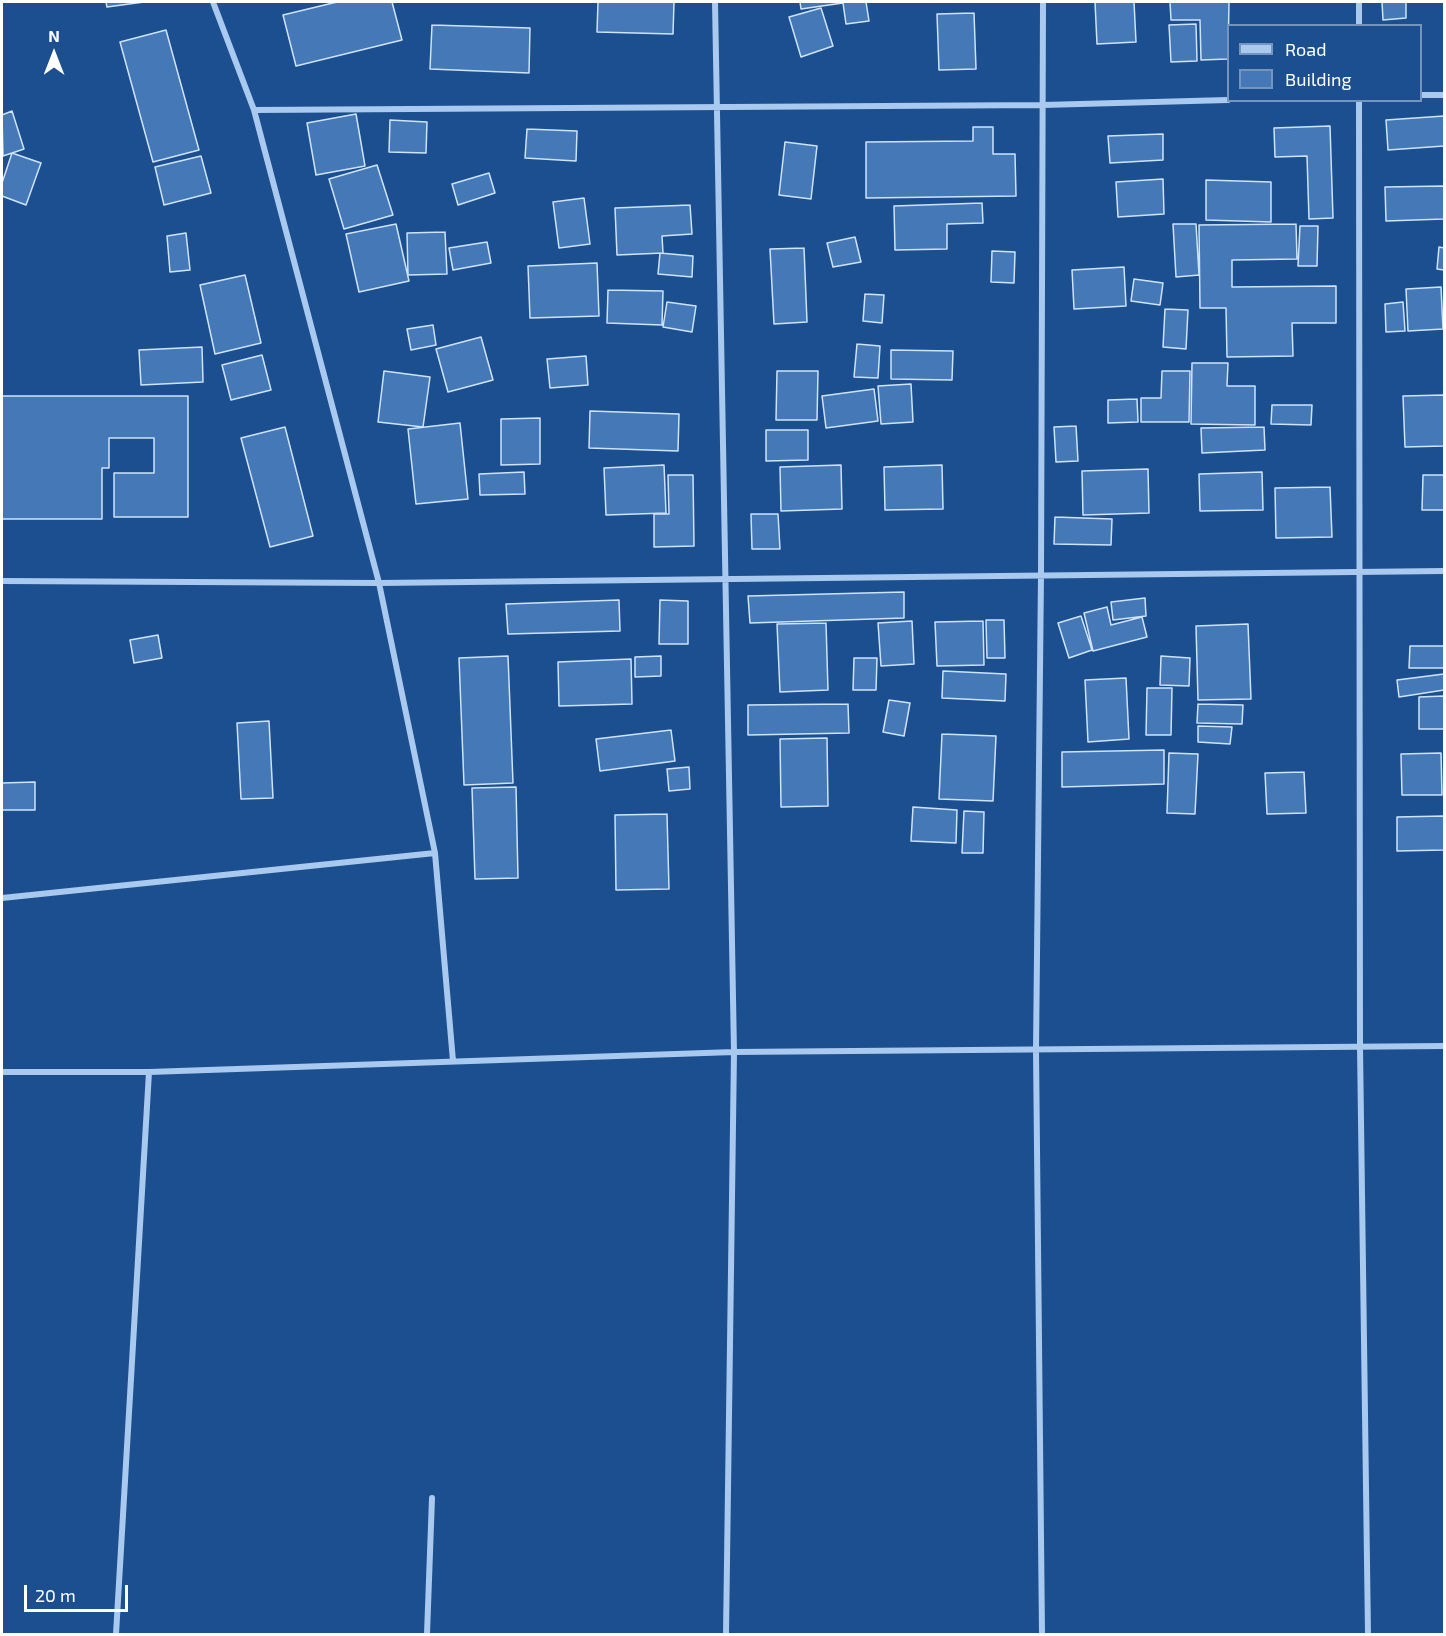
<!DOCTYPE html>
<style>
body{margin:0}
#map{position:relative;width:1446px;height:1636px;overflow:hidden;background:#1b4f8f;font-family:"Exo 2",sans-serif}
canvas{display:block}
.frame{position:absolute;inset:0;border:3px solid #fff;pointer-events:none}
.legend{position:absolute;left:1227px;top:24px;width:195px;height:78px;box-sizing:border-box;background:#1b4f8f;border:2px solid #7695bc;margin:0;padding:8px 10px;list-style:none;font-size:18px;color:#fff}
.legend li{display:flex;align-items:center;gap:12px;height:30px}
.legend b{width:30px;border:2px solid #7695bc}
.north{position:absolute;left:24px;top:24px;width:60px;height:60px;-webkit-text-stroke:4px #1b4f8f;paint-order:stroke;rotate:0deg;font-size:16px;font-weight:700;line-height:24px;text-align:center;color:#fff}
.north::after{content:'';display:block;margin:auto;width:21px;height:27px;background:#fff;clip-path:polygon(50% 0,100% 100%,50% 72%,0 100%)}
.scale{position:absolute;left:24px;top:1585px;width:104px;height:27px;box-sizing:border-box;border:3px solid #fff;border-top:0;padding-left:8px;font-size:18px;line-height:21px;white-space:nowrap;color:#fff;-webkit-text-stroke:4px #1b4f8f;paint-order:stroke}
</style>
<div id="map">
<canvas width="1446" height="1636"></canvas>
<div class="frame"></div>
<ul class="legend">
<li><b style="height:8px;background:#a9c9ee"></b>Road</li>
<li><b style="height:16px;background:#4478b7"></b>Building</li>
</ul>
<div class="north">N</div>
<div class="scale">20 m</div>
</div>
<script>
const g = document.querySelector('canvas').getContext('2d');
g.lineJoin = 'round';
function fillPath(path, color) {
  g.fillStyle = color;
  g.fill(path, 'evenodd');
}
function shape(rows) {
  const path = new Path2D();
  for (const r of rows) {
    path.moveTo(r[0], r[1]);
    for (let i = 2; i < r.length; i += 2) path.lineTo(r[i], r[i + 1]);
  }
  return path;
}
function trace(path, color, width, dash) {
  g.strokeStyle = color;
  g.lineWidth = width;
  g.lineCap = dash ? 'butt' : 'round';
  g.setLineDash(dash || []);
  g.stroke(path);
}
const building = shape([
 [106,2,144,2,107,7,106,2],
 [337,2,392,2,402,40,296,66,283,15,337,2],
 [598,2,674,2,673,34,597,32,598,2],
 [800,2,866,2,869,21,846,24,843,3,801,9,800,2],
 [1095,2,1134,2,1136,42,1097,44,1095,2],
 [1170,2,1229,2,1228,59,1201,60,1200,20,1171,20,1170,2],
 [1382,2,1406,2,1406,18,1383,20,1382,2],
 [821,8,833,46,801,57,789,17,821,8],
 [974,13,976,69,939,70,937,14,974,13],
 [1196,24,1197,61,1171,62,1169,25,1196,24],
 [432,25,530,28,529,73,430,69,432,25],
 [166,30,199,150,153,162,120,42,166,30],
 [12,111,24,149,3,156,2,115,12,111],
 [356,114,365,166,316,175,307,123,356,114],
 [1444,116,1444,146,1388,150,1386,120,1444,116],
 [390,120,427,122,426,153,389,152,390,120],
 [1330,126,1333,218,1309,219,1307,156,1275,157,1274,128,1330,126],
 [973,127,993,127,993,154,1015,154,1016,196,866,198,866,142,973,141,973,127],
 [527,129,577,131,576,161,525,158,527,129],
 [1163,134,1163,160,1110,163,1108,136,1163,134],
 [785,142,817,146,811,199,779,195,785,142],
 [12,153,41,163,26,205,2,196,2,183,12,153],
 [201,156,211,193,164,205,155,167,201,156],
 [377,165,393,215,344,229,329,179,377,165],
 [489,173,495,193,458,205,452,184,489,173],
 [1163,179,1164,214,1118,217,1116,182,1163,179],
 [1206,180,1271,182,1271,222,1206,220,1206,180],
 [1444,186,1444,219,1386,221,1385,187,1444,186],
 [584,198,590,244,559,248,553,202,584,198],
 [982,203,983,223,947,224,947,249,895,250,894,206,982,203],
 [690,205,692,234,662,236,663,253,617,255,615,208,690,205],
 [396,224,409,281,359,292,346,234,396,224],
 [1173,224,1196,224,1199,275,1176,277,1173,224],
 [1296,224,1297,259,1232,260,1232,287,1336,286,1336,323,1292,323,1293,356,1227,357,1226,308,1200,308,1199,225,1296,224],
 [1300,226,1318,226,1317,266,1298,266,1300,226],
 [445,232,447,274,408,275,407,233,445,232],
 [186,233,190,270,170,272,167,236,186,233],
 [855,237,861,262,833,267,827,243,855,237],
 [487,242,491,263,453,270,449,248,487,242],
 [1439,247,1444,248,1444,270,1437,269,1439,247],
 [804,248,807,322,774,324,770,249,804,248],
 [992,251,1015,252,1014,283,991,282,992,251],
 [660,253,693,256,692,277,658,274,660,253],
 [597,263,599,316,530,318,528,266,597,263],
 [1124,267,1126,306,1074,309,1072,270,1124,267],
 [245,275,261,343,215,354,200,285,245,275],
 [1134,279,1163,283,1160,305,1131,301,1134,279],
 [1441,287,1443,329,1408,331,1406,289,1441,287],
 [608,290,663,291,662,325,607,323,608,290],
 [865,294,884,295,882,323,863,321,865,294],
 [667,302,696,306,692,332,663,327,667,302],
 [1403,302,1405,331,1386,332,1385,304,1403,302],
 [1165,309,1188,310,1186,349,1163,347,1165,309],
 [433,325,436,345,411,350,407,329,433,325],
 [481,337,493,380,448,392,436,349,481,337],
 [857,344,880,346,878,378,854,377,857,344],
 [202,347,203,382,141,385,139,350,202,347],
 [891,350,953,351,952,380,891,379,891,350],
 [262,355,271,390,231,400,222,365,262,355],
 [586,356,588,385,550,388,547,359,586,356],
 [1192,363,1228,363,1227,386,1255,386,1255,425,1191,424,1192,363],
 [384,371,430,377,423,427,378,422,384,371],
 [777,371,818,371,817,420,776,420,777,371],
 [1162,371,1190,371,1189,422,1141,422,1141,398,1161,398,1162,371],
 [911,384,913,422,881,424,878,386,911,384],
 [874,389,878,421,826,428,822,396,874,389],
 [1444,395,1444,446,1405,447,1403,396,1444,395],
 [2,396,188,396,188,517,114,517,114,473,154,473,154,438,109,438,109,468,102,468,102,519,2,519,2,396],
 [1137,399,1138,422,1108,423,1108,400,1137,399],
 [1272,405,1312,405,1311,425,1271,424,1272,405],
 [590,411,679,414,678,451,589,448,590,411],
 [540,418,540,464,501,465,501,419,540,418],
 [460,423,468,499,416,504,408,429,460,423],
 [1076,426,1078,461,1056,462,1054,427,1076,426],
 [285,427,313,536,270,547,241,438,285,427],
 [1264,427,1265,450,1202,453,1201,428,1264,427],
 [766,430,808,430,808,460,766,461,766,430],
 [664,465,666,513,606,515,604,468,664,465],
 [841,465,842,509,781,511,780,467,841,465],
 [942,465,943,509,885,510,884,467,942,465],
 [1148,469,1149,513,1083,515,1082,471,1148,469],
 [524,472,525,494,480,495,479,474,524,472],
 [1262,472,1263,510,1200,511,1199,474,1262,472],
 [668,475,693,475,694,546,654,547,654,514,669,514,668,475],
 [1423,475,1444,475,1444,510,1422,510,1423,475],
 [1330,487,1332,537,1276,538,1275,488,1330,487],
 [751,514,778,514,780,549,752,549,751,514],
 [1055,517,1112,519,1111,545,1054,544,1055,517],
 [904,592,904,618,750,623,748,596,904,592],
 [1145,598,1146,616,1113,620,1111,602,1145,598],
 [619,600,620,631,508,634,506,604,619,600],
 [660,600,688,601,688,644,659,644,660,600],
 [1107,607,1111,625,1142,617,1147,637,1093,651,1084,613,1107,607],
 [1081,616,1092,650,1069,658,1058,623,1081,616],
 [986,620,1004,620,1005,658,987,658,986,620],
 [912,621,914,664,881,666,878,623,912,621],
 [983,621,984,665,937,666,935,622,983,621],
 [826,623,828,690,780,692,777,624,826,623],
 [1248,624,1251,699,1198,700,1196,626,1248,624],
 [158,635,162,658,134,663,130,640,158,635],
 [1410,646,1444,646,1444,668,1409,668,1410,646],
 [508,656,513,783,464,785,459,658,508,656],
 [661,656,661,676,635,677,635,657,661,656],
 [1161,656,1190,658,1189,686,1160,685,1161,656],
 [854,658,877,658,876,690,853,690,854,658],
 [631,659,632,704,559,706,558,662,631,659],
 [943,671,1006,674,1005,701,942,698,943,671],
 [1444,674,1444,690,1399,697,1397,680,1444,674],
 [1126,678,1129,739,1088,742,1085,680,1126,678],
 [1147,688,1172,688,1171,735,1146,735,1147,688],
 [1444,696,1444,729,1419,729,1419,697,1444,696],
 [889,700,910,703,904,736,883,732,889,700],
 [848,704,849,733,748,735,748,705,848,704],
 [1198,704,1243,705,1242,724,1197,723,1198,704],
 [269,721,273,798,241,799,237,723,269,721],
 [1198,726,1232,727,1230,744,1198,742,1198,726],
 [671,730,675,761,600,771,596,739,671,730],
 [942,734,996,736,993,801,939,799,942,734],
 [827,738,828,806,781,807,780,739,827,738],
 [1164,750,1164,784,1062,787,1062,752,1164,750],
 [1169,753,1198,754,1195,814,1167,813,1169,753],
 [1441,753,1442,795,1402,795,1401,754,1441,753],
 [689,767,690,789,669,791,667,769,689,767],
 [1304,772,1306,813,1267,814,1265,773,1304,772],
 [35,782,35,810,2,810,2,783,35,782],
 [516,787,518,878,475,879,472,788,516,787],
 [913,807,957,810,956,843,911,841,913,807],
 [964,811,984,812,983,853,962,853,964,811],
 [667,814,669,889,616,890,615,815,667,814],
 [1444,816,1444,850,1397,851,1397,817,1444,816]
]);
fillPath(building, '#4478b7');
trace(building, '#cfe3fa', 1.5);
trace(shape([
 [213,2,254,110,379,583,435,853,453,1061],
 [715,2,734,1052,726,1634],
 [1359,26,1359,2],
 [1420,95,1444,95],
 [1359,100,1360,1047,1368,1634],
 [254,110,1043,105,1228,100],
 [2,581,379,583,1444,571],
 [2,898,435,853],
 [2,1072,149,1072,734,1052,1444,1046],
 [116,1634,149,1072],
 [427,1634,432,1498],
 [1042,1634,1036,1050,1041,575,1043,2]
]), '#a9c9ee', 6);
</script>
